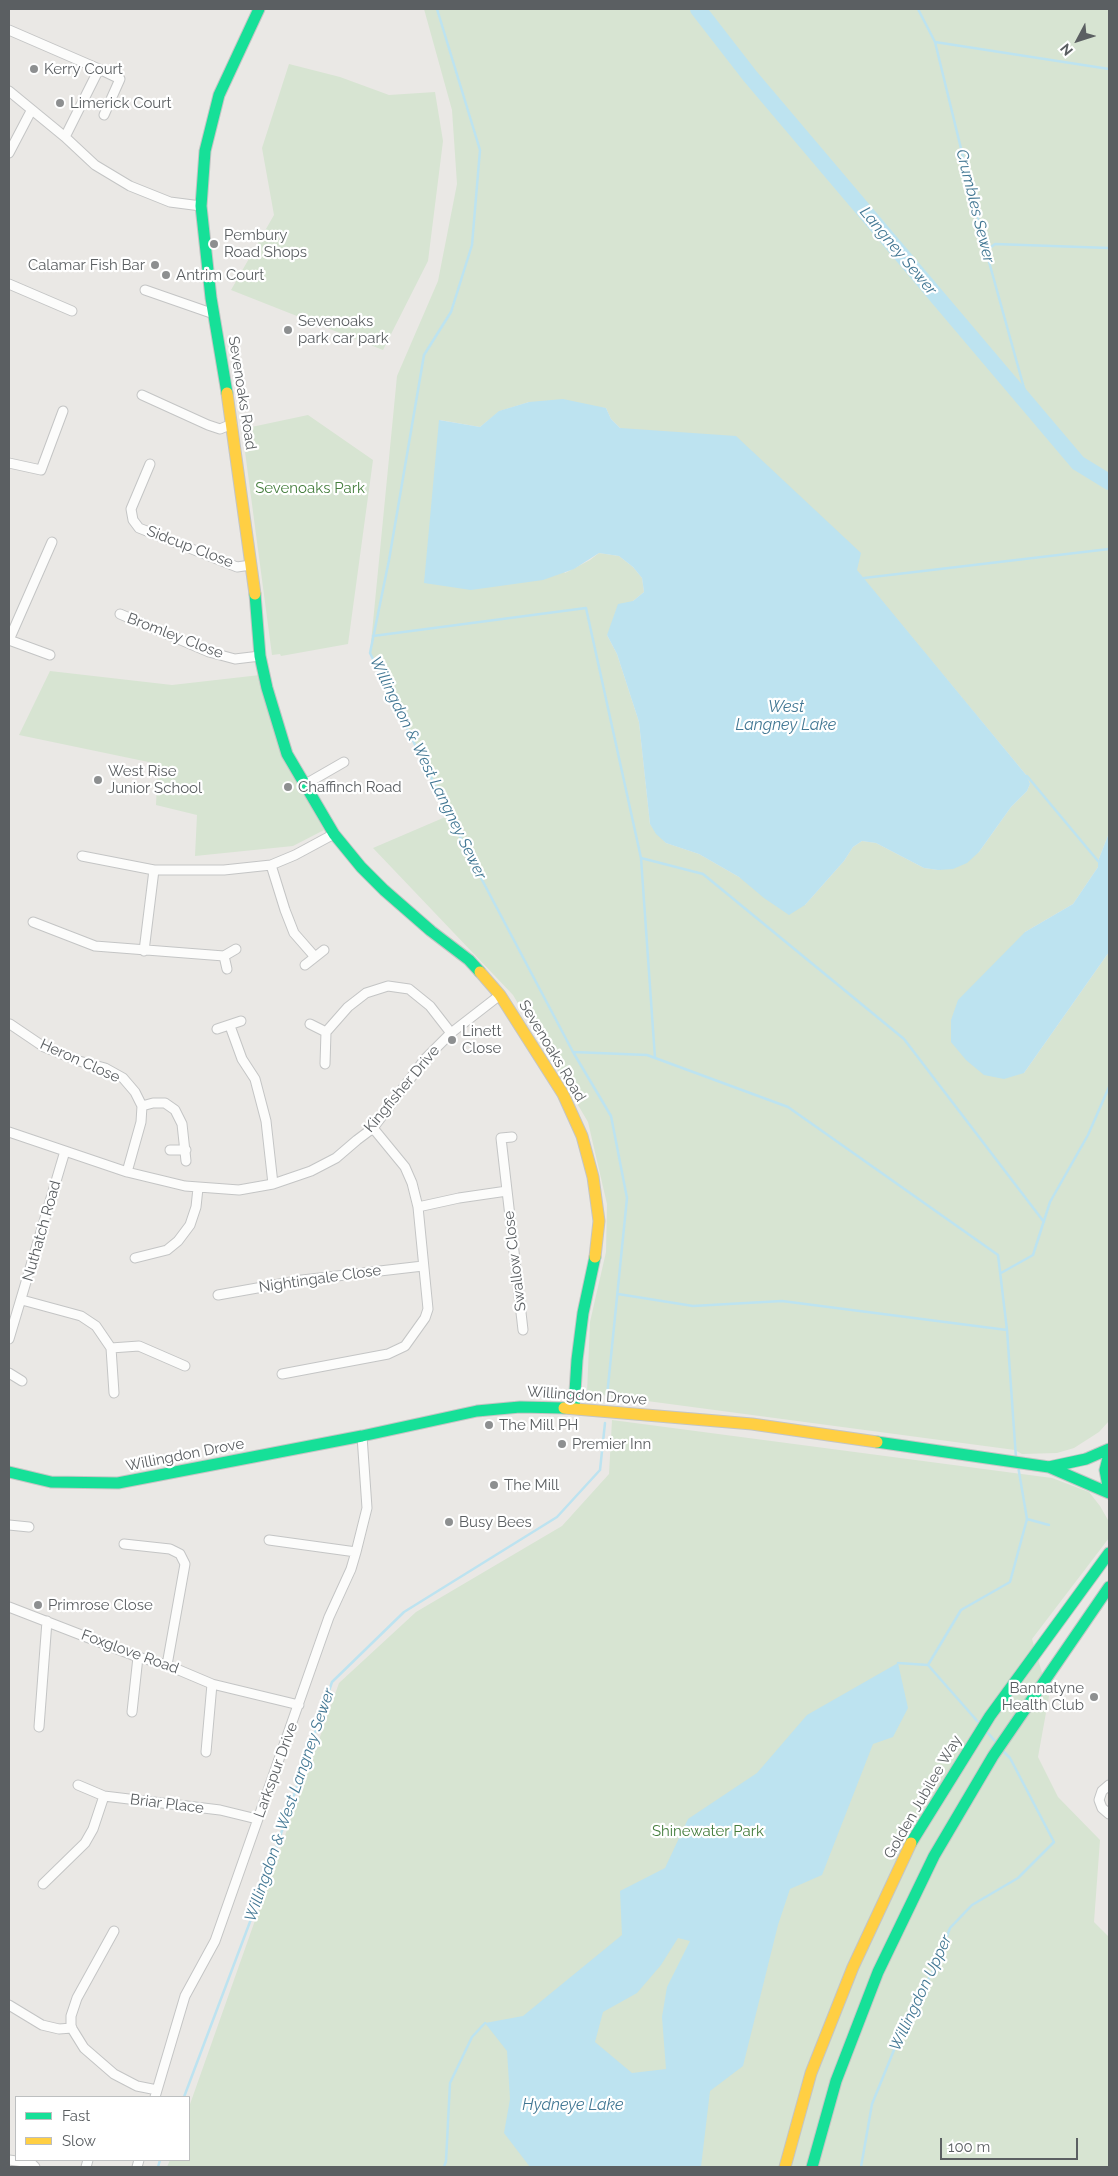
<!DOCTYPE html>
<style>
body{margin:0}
#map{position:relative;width:1118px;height:2176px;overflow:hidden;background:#eae8e5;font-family:Raleway,sans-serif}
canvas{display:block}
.frame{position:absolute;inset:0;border:10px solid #5b5f62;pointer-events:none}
.legend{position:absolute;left:15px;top:2096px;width:175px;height:65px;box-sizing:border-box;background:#fff;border:1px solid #bdbfc0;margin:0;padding:6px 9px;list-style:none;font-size:15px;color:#5b5f62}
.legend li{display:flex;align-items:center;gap:10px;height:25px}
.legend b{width:25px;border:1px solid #bdbfc0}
.north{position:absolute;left:1053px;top:15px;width:50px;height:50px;-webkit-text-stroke:4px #fff;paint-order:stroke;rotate:230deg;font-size:14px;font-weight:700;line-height:20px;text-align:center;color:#5b5f62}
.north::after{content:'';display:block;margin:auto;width:18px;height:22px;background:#5b5f62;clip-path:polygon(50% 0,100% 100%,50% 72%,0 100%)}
.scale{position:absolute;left:940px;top:2138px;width:138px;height:22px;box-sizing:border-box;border:2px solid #5b5f62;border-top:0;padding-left:6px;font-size:15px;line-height:18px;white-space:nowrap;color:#5b5f62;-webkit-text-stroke:4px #fff;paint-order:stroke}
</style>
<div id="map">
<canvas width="1118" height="2176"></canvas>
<div class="frame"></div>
<ul class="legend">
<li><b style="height:6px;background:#16e098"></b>Fast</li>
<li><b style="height:6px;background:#ffcf43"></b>Slow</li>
</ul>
<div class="north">N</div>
<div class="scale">100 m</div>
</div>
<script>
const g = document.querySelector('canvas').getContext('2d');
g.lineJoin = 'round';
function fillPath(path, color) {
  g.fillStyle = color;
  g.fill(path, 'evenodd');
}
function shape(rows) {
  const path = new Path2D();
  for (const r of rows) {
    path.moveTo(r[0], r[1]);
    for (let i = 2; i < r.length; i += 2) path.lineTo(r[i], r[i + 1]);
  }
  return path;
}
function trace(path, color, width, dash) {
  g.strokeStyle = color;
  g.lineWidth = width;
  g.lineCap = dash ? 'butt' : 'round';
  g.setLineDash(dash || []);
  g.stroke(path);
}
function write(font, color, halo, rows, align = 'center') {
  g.font = font + ' Raleway,sans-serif';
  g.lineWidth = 4.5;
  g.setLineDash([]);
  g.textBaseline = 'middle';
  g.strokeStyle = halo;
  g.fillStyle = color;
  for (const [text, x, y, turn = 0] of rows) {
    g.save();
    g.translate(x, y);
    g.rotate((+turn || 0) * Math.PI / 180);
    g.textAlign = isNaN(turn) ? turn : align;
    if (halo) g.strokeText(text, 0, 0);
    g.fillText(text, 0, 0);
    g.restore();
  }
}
fillPath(shape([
 [424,9,1109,9,1109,833,1098,861,1098,867,1073,904,1025,932,1024,1073,1109,952,1109,1421,1099,1432,1074,1448,1057,1453,1022,1454,1015,1450,587,1393,590,1322,606,1252,607,1204,588,1122,513,995,373,848,450,815,370,653,397,376,438,281,457,184,452,110],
 [529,402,606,408,611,419,620,428,856,570,1027,776,1030,784,1027,791,1011,807,979,852,938,870,924,868,876,843,862,841,853,847,844,861,805,905,739,877,699,854,666,843,650,824,639,722,617,654,607,635,633,601,644,592,642,578,633,567,619,556,599,553,590,560,565,573,440,420,480,427,500,411],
 [289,64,340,77,389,95,435,92,443,141,428,261,383,350,231,290,274,215,262,148],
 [308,415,373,460,348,644,281,656,280,654,272,655,242,429],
 [50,671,172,685,260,675,285,759,324,830,293,846,195,856,197,815,156,805,158,764,19,735],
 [612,1420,1052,1478,1089,1492,1100,1506,1108,1520,1109,1538,1032,1639,1049,1696,1038,1757,1058,1797,1100,1840,1094,1922,1109,1937,1109,2167,167,2167,170,2160,189,2160,189,2107,339,1683,416,1612,562,1526,609,1474]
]), '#d7e4d2');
fillPath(shape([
 [563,399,606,408,611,419,620,428,736,436,861,553,857,570,1027,776,1030,784,1027,791,1011,807,979,852,967,863,953,869,938,870,924,868,876,843,862,841,853,847,844,861,805,905,789,915,764,898,739,877,699,854,666,843,656,834,650,824,639,722,617,654,607,635,618,604,633,601,644,592,642,578,633,567,619,556,599,553,574,569,543,580,471,590,424,583,439,420,480,427,499,411,529,402],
 [1109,833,1109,952,1024,1073,1004,1079,984,1075,966,1060,951,1042,951,1020,958,1000,1025,932,1073,904,1098,867,1098,861],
 [898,1663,908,1708,893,1737,873,1744,822,1875,790,1889,778,1925,743,2066,710,2091,701,2167,530,2167,504,2133,510,2099,507,2051,485,2023,523,2016,622,1935,620,1891,665,1868,688,1819,757,1773,807,1715],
 [678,1938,690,1941,667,1987,662,2017,666,2069,632,2073,595,2042,603,2012,637,1993,661,1965]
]), '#bde3f0');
trace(shape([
 [437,9,480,150,472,245,451,312,424,355,389,560,370,653,471,859,573,1052,611,1116,627,1198,607,1396],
 [918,9,935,42,986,251,1029,406],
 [935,42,1109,69],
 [986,251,995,244,1109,248],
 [864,578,1109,549],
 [373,636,586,608,641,858,655,1058],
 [1027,776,1098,861],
 [641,858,703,874,904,1039,1044,1222],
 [573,1052,647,1055,788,1107,998,1255,1007,1330,1016,1458],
 [1001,1273,1033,1255,1050,1202,1088,1135,1109,1087],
 [618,1294,693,1306,782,1301,1007,1330],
 [1027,1519,1049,1525],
 [898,1663,928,1665],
 [928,1665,961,1610,1010,1582,1027,1519,1018,1466],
 [928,1665,979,1723],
 [986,1731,996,1742],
 [184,2097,262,1890,332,1682,404,1612,557,1517,600,1470,605,1423],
 [158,2167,160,2160],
 [444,2167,446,2161,450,2083,472,2037,485,2023],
 [861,2167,872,2104,905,2023,937,1963,950,1928,972,1905,1018,1878,1054,1842,1010,1758,1002,1750]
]), '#bde3f0', 2.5);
trace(shape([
 [698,9,750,76,1078,463,1109,482]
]), '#bde3f0', 16);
const street = shape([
 [9,30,99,69,65,137],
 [99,69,120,79,104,115],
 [9,91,65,137,95,165,130,186,170,202,201,206],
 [9,153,31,111],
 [9,284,72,311],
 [145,290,214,314],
 [142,395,208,425,220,429,232,424],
 [9,463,41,470,63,411],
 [150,464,131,509,133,520,139,528,237,567,251,565],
 [120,614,209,652,235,659,260,656],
 [9,640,52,542],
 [9,640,50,655],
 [304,785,344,762],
 [82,856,154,870,224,870,271,865,295,855,334,834],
 [271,865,285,910,294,933,315,957],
 [33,922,95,946,224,956,236,949],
 [144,951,154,870],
 [224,956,227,969],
 [305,965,324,950],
 [10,1024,44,1047,79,1061,105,1068,123,1078,135,1092,142,1106,141,1122,127,1172],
 [310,1024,326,1032],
 [230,1026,242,1059,255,1079,266,1121,273,1184],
 [217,1029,241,1021],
 [325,1064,326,1032,348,1007,366,993,388,986,409,989,430,1006,451,1033],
 [142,1106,153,1103,165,1103,175,1110,182,1124,186,1161],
 [9,1132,127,1172,185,1186,239,1190,273,1184,311,1171,336,1158,357,1140,373,1128,425,1059,451,1033,500,995],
 [512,1137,501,1138,523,1330],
 [170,1150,186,1150],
 [418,1207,459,1198,507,1191],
 [135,1258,167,1250,178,1241,190,1225,196,1207,198,1188],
 [218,1295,302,1280,423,1266],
 [22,1300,81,1316,96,1326,111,1348,114,1393],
 [9,1339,65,1151],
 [111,1348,139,1346,185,1366],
 [9,1373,22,1381],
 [282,1374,388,1354,405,1346,425,1318,428,1309,418,1207,412,1183,405,1167,373,1128],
 [9,1525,29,1527],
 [269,1540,356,1552],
 [124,1544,170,1549,180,1554,185,1564,167,1665],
 [9,1607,138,1657,167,1665,212,1684,299,1705],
 [132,1712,138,1657],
 [39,1727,47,1621],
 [206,1752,212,1684],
 [78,1785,104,1796,220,1810,257,1819],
 [1109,1785,1102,1791,1099,1800,1102,1808,1109,1814],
 [43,1884,85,1843,93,1829,104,1796],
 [114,1931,77,1998,71,2016,71,2027,84,2048,114,2074,137,2086,157,2090],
 [9,2005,42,2025,59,2029,72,2028],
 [155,2097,185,1996,215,1941,329,1617,351,1569,356,1552,367,1508,362,1436],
 [9,2160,31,2163,35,2167],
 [86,2167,88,2160],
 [137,2167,139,2160]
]);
const fast = shape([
 [227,393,211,298,201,206,205,151,219,95,259,9],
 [255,594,260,656,267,688,287,754,334,834,361,867,384,890,431,931,469,960,480,972],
 [574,1408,577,1360,583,1313,595,1257],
 [877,1442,1049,1467,1109,1493],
 [1109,1454,1105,1470,1109,1491],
 [1049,1467,1086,1459,1109,1449],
 [9,1472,51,1482,118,1483,362,1436,477,1411,520,1407,564,1408],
 [911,1843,990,1716,1109,1553],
 [812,2167,836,2081,878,1972,934,1856,993,1756,1109,1587]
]);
const slow = shape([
 [227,393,255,594],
 [480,972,500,995,563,1094,582,1136,593,1177,599,1221,595,1257],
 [564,1408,752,1424,877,1442],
 [785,2167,811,2073,853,1967,911,1843]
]);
trace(street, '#c4c5c5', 11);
trace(fast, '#c4c5c4', 13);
trace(slow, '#c4c5c4', 13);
trace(street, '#fcfcfb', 9);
trace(fast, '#16e098', 11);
trace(slow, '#ffcf43', 11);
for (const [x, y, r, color] of [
 [34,69,5,"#8d8f90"],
 [60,103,5,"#8d8f90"],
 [214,244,5,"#8d8f90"],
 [155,265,5,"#8d8f90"],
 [166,275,5,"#8d8f90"],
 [288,330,5,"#8d8f90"],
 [98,780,5,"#8d8f90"],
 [288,787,5,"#8d8f90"],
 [452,1040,5,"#8d8f90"],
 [489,1425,5,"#8d8f90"],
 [562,1444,5,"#8d8f90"],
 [494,1485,5,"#8d8f90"],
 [449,1522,5,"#8d8f90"],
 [38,1605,5,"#8d8f90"],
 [1094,1697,5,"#8d8f90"]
]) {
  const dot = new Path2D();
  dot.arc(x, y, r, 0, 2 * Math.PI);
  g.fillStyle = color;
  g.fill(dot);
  trace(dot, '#fff', 2);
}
write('15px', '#5b5f62', '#fff', [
 ["Kerry Court",44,69],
 ["Limerick Court",70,103],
 ["Pembury",224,235],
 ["Road Shops",224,252],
 ["Calamar Fish Bar",145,265,"right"],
 ["Antrim Court",176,275],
 ["Sevenoaks",298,321],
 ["park car park",298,338],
 ["West Rise",108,771],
 ["Junior School",108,788],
 ["Chaffinch Road",298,787],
 ["Linett",462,1031],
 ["Close",462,1048],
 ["The Mill PH",499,1425],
 ["Premier Inn",572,1444],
 ["The Mill",504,1485],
 ["Busy Bees",459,1522],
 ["Primrose Close",48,1605],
 ["Bannatyne",1084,1688,"right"],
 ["Health Club",1084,1705,"right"]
], 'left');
write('15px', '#5b5f62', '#fff', [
 ["Sevenoaks Road",242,393,81],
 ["Sidcup Close",190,547,21],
 ["Bromley Close",175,636,21],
 ["Sevenoaks Road",552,1051,59],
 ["Heron Close",80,1061,24],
 ["Kingfisher Drive",402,1089,-50],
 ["Nuthatch Road",42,1231,-74],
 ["Swallow Close",515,1261,-97],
 ["Nightingale Close",320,1279,-8],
 ["Willingdon Drove",587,1396,4],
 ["Willingdon Drove",185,1455,-11],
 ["Foxglove Road",130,1652,20],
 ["Larkspur Drive",276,1770,-70],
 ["Golden Jubilee Way",923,1797,-60],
 ["Briar Place",167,1804,7]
]);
write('15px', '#457e3e', '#fff', [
 ["Sevenoaks Park",310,488],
 ["Shinewater Park",708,1831]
]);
write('italic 16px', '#437894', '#fff', [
 ["Crumbles Sewer",975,206,76],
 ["Langney Sewer",898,251,50],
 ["West",786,707],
 ["Langney Lake",786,725],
 ["Willingdon & West Langney Sewer",428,768,64],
 ["Willingdon & West Langney Sewer",290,1805,-71],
 ["Willingdon Upper",921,1993,-65],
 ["Hydneye Lake",573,2105]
]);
</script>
